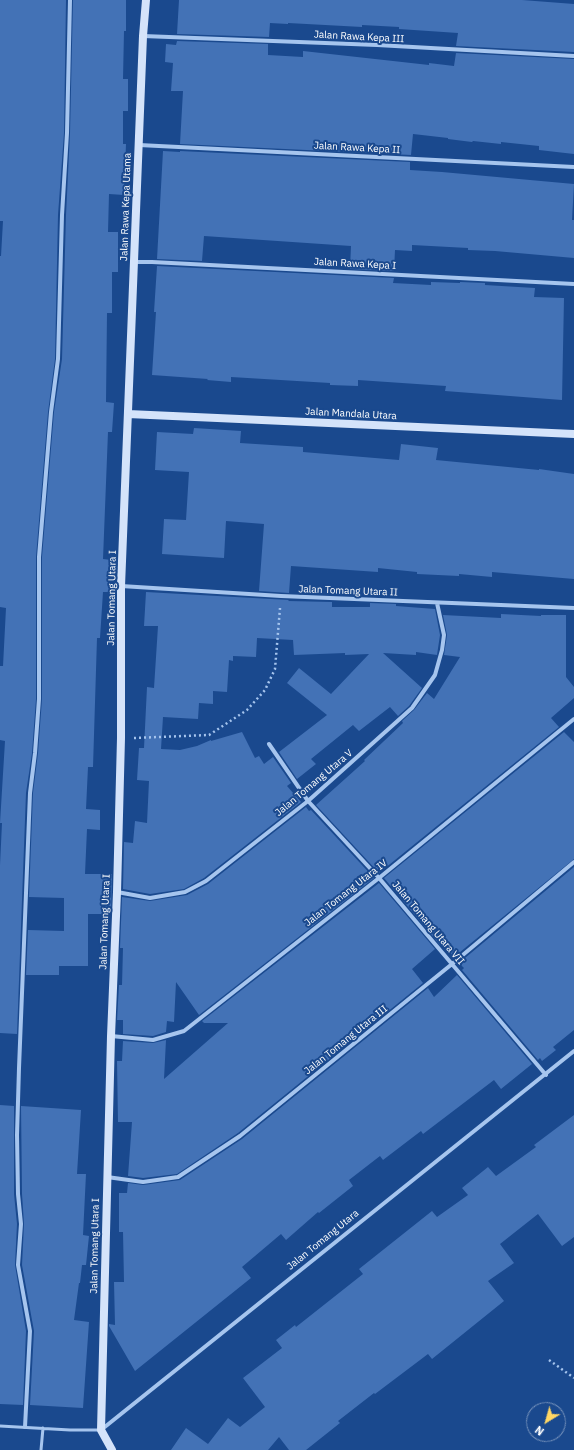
<!DOCTYPE html>
<style>
body{margin:0}
#map{position:relative;width:574px;height:1450px;overflow:hidden;background:#1a498e;font-family:"IBM Plex Sans",sans-serif}
canvas{display:block}
.north{position:absolute;left:526px;top:1402px;width:40px;height:40px;box-sizing:border-box;background:#1a498e;border:1px solid #7692bb;border-radius:50%;rotate:217deg;font-size:11px;font-weight:700;line-height:16px;text-align:center;color:#fff}
.north::after{content:'';display:block;margin:auto;width:14px;height:18px;background:#ffd764;clip-path:polygon(50% 0,100% 100%,50% 72%,0 100%)}
</style>
<div id="map">
<canvas width="574" height="1450"></canvas>
<div class="north">N</div>
</div>
<script>
const g = document.querySelector('canvas').getContext('2d');
g.lineJoin = 'round';
function fillPath(path, color) {
  g.fillStyle = color;
  g.fill(path, 'evenodd');
}
function shape(rows) {
  const path = new Path2D();
  for (const r of rows) {
    path.moveTo(r[0], r[1]);
    for (let i = 2; i < r.length; i += 2) path.lineTo(r[i], r[i + 1]);
  }
  return path;
}
function trace(path, color, width, dash) {
  g.strokeStyle = color;
  g.lineWidth = width;
  g.lineCap = dash ? 'butt' : 'round';
  g.setLineDash(dash || []);
  g.stroke(path);
}
function write(font, color, halo, rows, align = 'center') {
  g.font = font + ' "IBM Plex Sans",sans-serif';
  g.lineWidth = 4;
  g.setLineDash([]);
  g.textBaseline = 'middle';
  g.strokeStyle = halo;
  g.fillStyle = color;
  for (const [text, x, y, turn = 0] of rows) {
    g.save();
    g.translate(x, y);
    g.rotate((+turn || 0) * Math.PI / 180);
    g.textAlign = isNaN(turn) ? turn : align;
    if (halo) g.strokeText(text, 0, 0);
    g.fillText(text, 0, 0);
    g.restore();
  }
}
fillPath(shape([
 [0,0,66,0,64,133,58,215,55,359,48,412,36,557,36,699,32,753,26,793,17,1034,0,1033,0,865,2,823,0,823,5,741,0,740,0,666,3,666,6,608,0,607,0,256,1,256,3,221,0,221],
 [73,0,126,0,126,31,124,31,123,79,128,79,128,111,123,111,123,144,126,144,124,195,109,194,108,232,118,232,118,272,112,272,112,313,107,313,106,402,114,403,112,432,108,432,103,559,111,560,109,592,103,592,100,638,97,638,93,767,88,767,86,809,100,810,100,830,87,829,85,874,112,874,111,914,88,914,88,966,59,966,59,975,26,975,28,930,64,931,64,898,29,897,33,793,38,753,42,699,42,557,54,412,62,359,66,215,70,133],
 [179,0,522,0,574,4,574,52,456,46,458,33,399,29,399,27,362,25,362,27,288,23,288,24,270,23,269,37,177,34],
 [177,41,268,44,268,55,303,57,303,51,429,65,429,63,454,66,456,53,574,59,574,154,539,150,539,146,501,142,501,144,473,141,472,142,448,139,448,138,413,134,411,155,180,144,183,91,171,91,173,63,165,62,166,44,176,45],
 [163,151,180,152,180,151,410,162,410,170,442,172,574,184,572,220,574,220,574,258,495,251,468,250,468,248,412,245,412,251,395,250,394,271,350,269,351,246,204,236,202,261,157,259],
 [157,266,394,278,393,283,431,285,431,282,460,283,460,282,485,283,485,285,535,288,534,297,564,298,562,400,445,391,446,386,358,380,358,386,330,385,330,383,231,377,231,382,207,380,208,379,152,375,156,312,154,312],
 [194,428,241,431,240,443,303,447,303,452,399,460,401,444,438,448,436,460,539,470,539,469,574,474,574,579,492,572,492,577,459,574,459,576,417,574,417,572,378,568,378,572,291,566,289,593,259,591,264,524,226,521,224,558,162,554,164,519,186,520,189,472,155,470,157,432,193,434],
 [146,592,289,600,288,601,332,602,332,607,370,607,370,603,396,604,396,606,435,609,440,635,437,655,416,652,416,655,383,653,422,688,409,706,398,716,390,707,359,731,353,725,311,759,316,764,297,779,279,752,327,715,287,683,299,668,331,694,369,654,345,655,345,653,294,655,293,640,257,638,256,657,233,656,233,661,229,660,227,692,213,691,213,704,199,703,198,719,163,717,161,749,180,750,197,746,211,740,211,741,242,732,255,758,259,756,264,764,273,757,291,783,287,786,301,802,204,878,184,889,150,894,123,889,124,842,133,843,135,821,147,823,149,781,137,780,139,748,144,748,147,687,154,688,158,626,144,626],
 [501,614,541,616,541,615,566,615,566,677,574,687,574,698,551,718,559,727,379,873,316,805,365,761,364,760,403,723,402,721,414,710,427,693,434,699,460,657,444,655,447,635,443,615,501,618],
 [564,732,574,742,574,859,454,957,442,944,440,945,384,878],
 [306,807,309,811,311,810,374,878,199,1015,176,982,174,1022,167,1021,166,1032,153,1036,123,1034,123,1020,117,1020,119,985,122,985,123,948,120,948,122,897,150,901,187,895,208,884],
 [574,867,574,1030,553,1047,556,1050,542,1061,540,1058,538,1060,462,970,464,968,459,963],
 [379,883,435,949,412,969,423,983,238,1133,177,1174,143,1178,128,1176,132,1122,118,1122,117,1061,122,1061,123,1041,153,1043,166,1040,164,1079,228,1023,204,1023,202,1021],
 [457,975,532,1064,501,1089,494,1080,423,1134,421,1131,383,1160,380,1156,349,1180,353,1186,319,1213,318,1212,286,1240,281,1234,242,1267,251,1278,135,1371,109,1326,109,1324,115,1325,114,1282,124,1282,123,1232,119,1232,119,1193,127,1193,128,1183,143,1185,180,1180,242,1139,428,988,434,997],
 [0,1105,14,1106,14,1194,17,1224,15,1265,26,1331,23,1405,0,1404],
 [21,1106,81,1110,77,1174,86,1174,83,1235,89,1236,86,1265,82,1265,80,1283,79,1283,74,1320,89,1322,83,1408,30,1405,34,1331,22,1265,24,1224,22,1194],
 [574,1115,574,1237,562,1246,538,1214,500,1244,514,1263,488,1281,504,1301,432,1359,428,1354,375,1394,374,1393,338,1421,340,1423,306,1450,289,1450,279,1437,268,1450,171,1450,186,1428,208,1444,228,1418,240,1427,265,1407,243,1378,282,1348,276,1340,295,1325,296,1327,363,1274,359,1269,432,1211,437,1217,468,1195,462,1188,488,1167,496,1176,536,1147,534,1145]
]), '#4372b6');
trace(shape([
 [134,738,209,735,247,710,265,690,275,669,280,608],
 [549,1360,574,1378]
]), '#a6c5ee', 2.5, [2, 3]);
trace(shape([
 [0,1426,70,1430,100,1430],
 [41,1450,43,1428]
]), '#a6c5ee', 3);
trace(shape([
 [143,36,377,45,574,56],
 [139,145,574,167],
 [134,262,152,262,574,284],
 [121,586,281,596,574,608],
 [269,744,308,801,379,878,546,1075],
 [117,892,150,898,185,892,206,881,308,801,412,708,435,675,442,650,444,635,437,603],
 [111,1036,153,1040,184,1031,379,878,574,719],
 [107,1177,143,1182,178,1177,240,1136,452,964,574,862],
 [25,1427,30,1331,18,1265,21,1224,18,1194,17,1135,19,1068,30,793,35,753,39,699,39,557,51,412,58,359,62,215,67,133,70,0],
 [101,1430,574,1051]
]), '#a6c5ee', 4);
trace(shape([
 [128,414,574,434],
 [112,1450,101,1430,111,1036,117,892,121,738,121,586,143,36,146,0]
]), '#d4e3fa', 8);
write('10px', '#fff', '#1a498e', [
 ["Jalan Rawa Kepa III",359,37,3],
 ["Jalan Rawa Kepa II",357,148,3],
 ["Jalan Rawa Kepa Utama",126,207,-88],
 ["Jalan Rawa Kepa I",355,264,3],
 ["Jalan Mandala Utara",351,414,3],
 ["Jalan Tomang Utara II",348,591,2],
 ["Jalan Tomang Utara I",112,598,-89],
 ["Jalan Tomang Utara V",314,783,-40],
 ["Jalan Tomang Utara IV",346,893,-38],
 ["Jalan Tomang Utara I",105,922,-88],
 ["Jalan Tomang Utara VII",428,923,50],
 ["Jalan Tomang Utara III",346,1040,-39],
 ["Jalan Tomang Utara",323,1240,-39],
 ["Jalan Tomang Utara I",95,1246,-89]
]);
</script>
